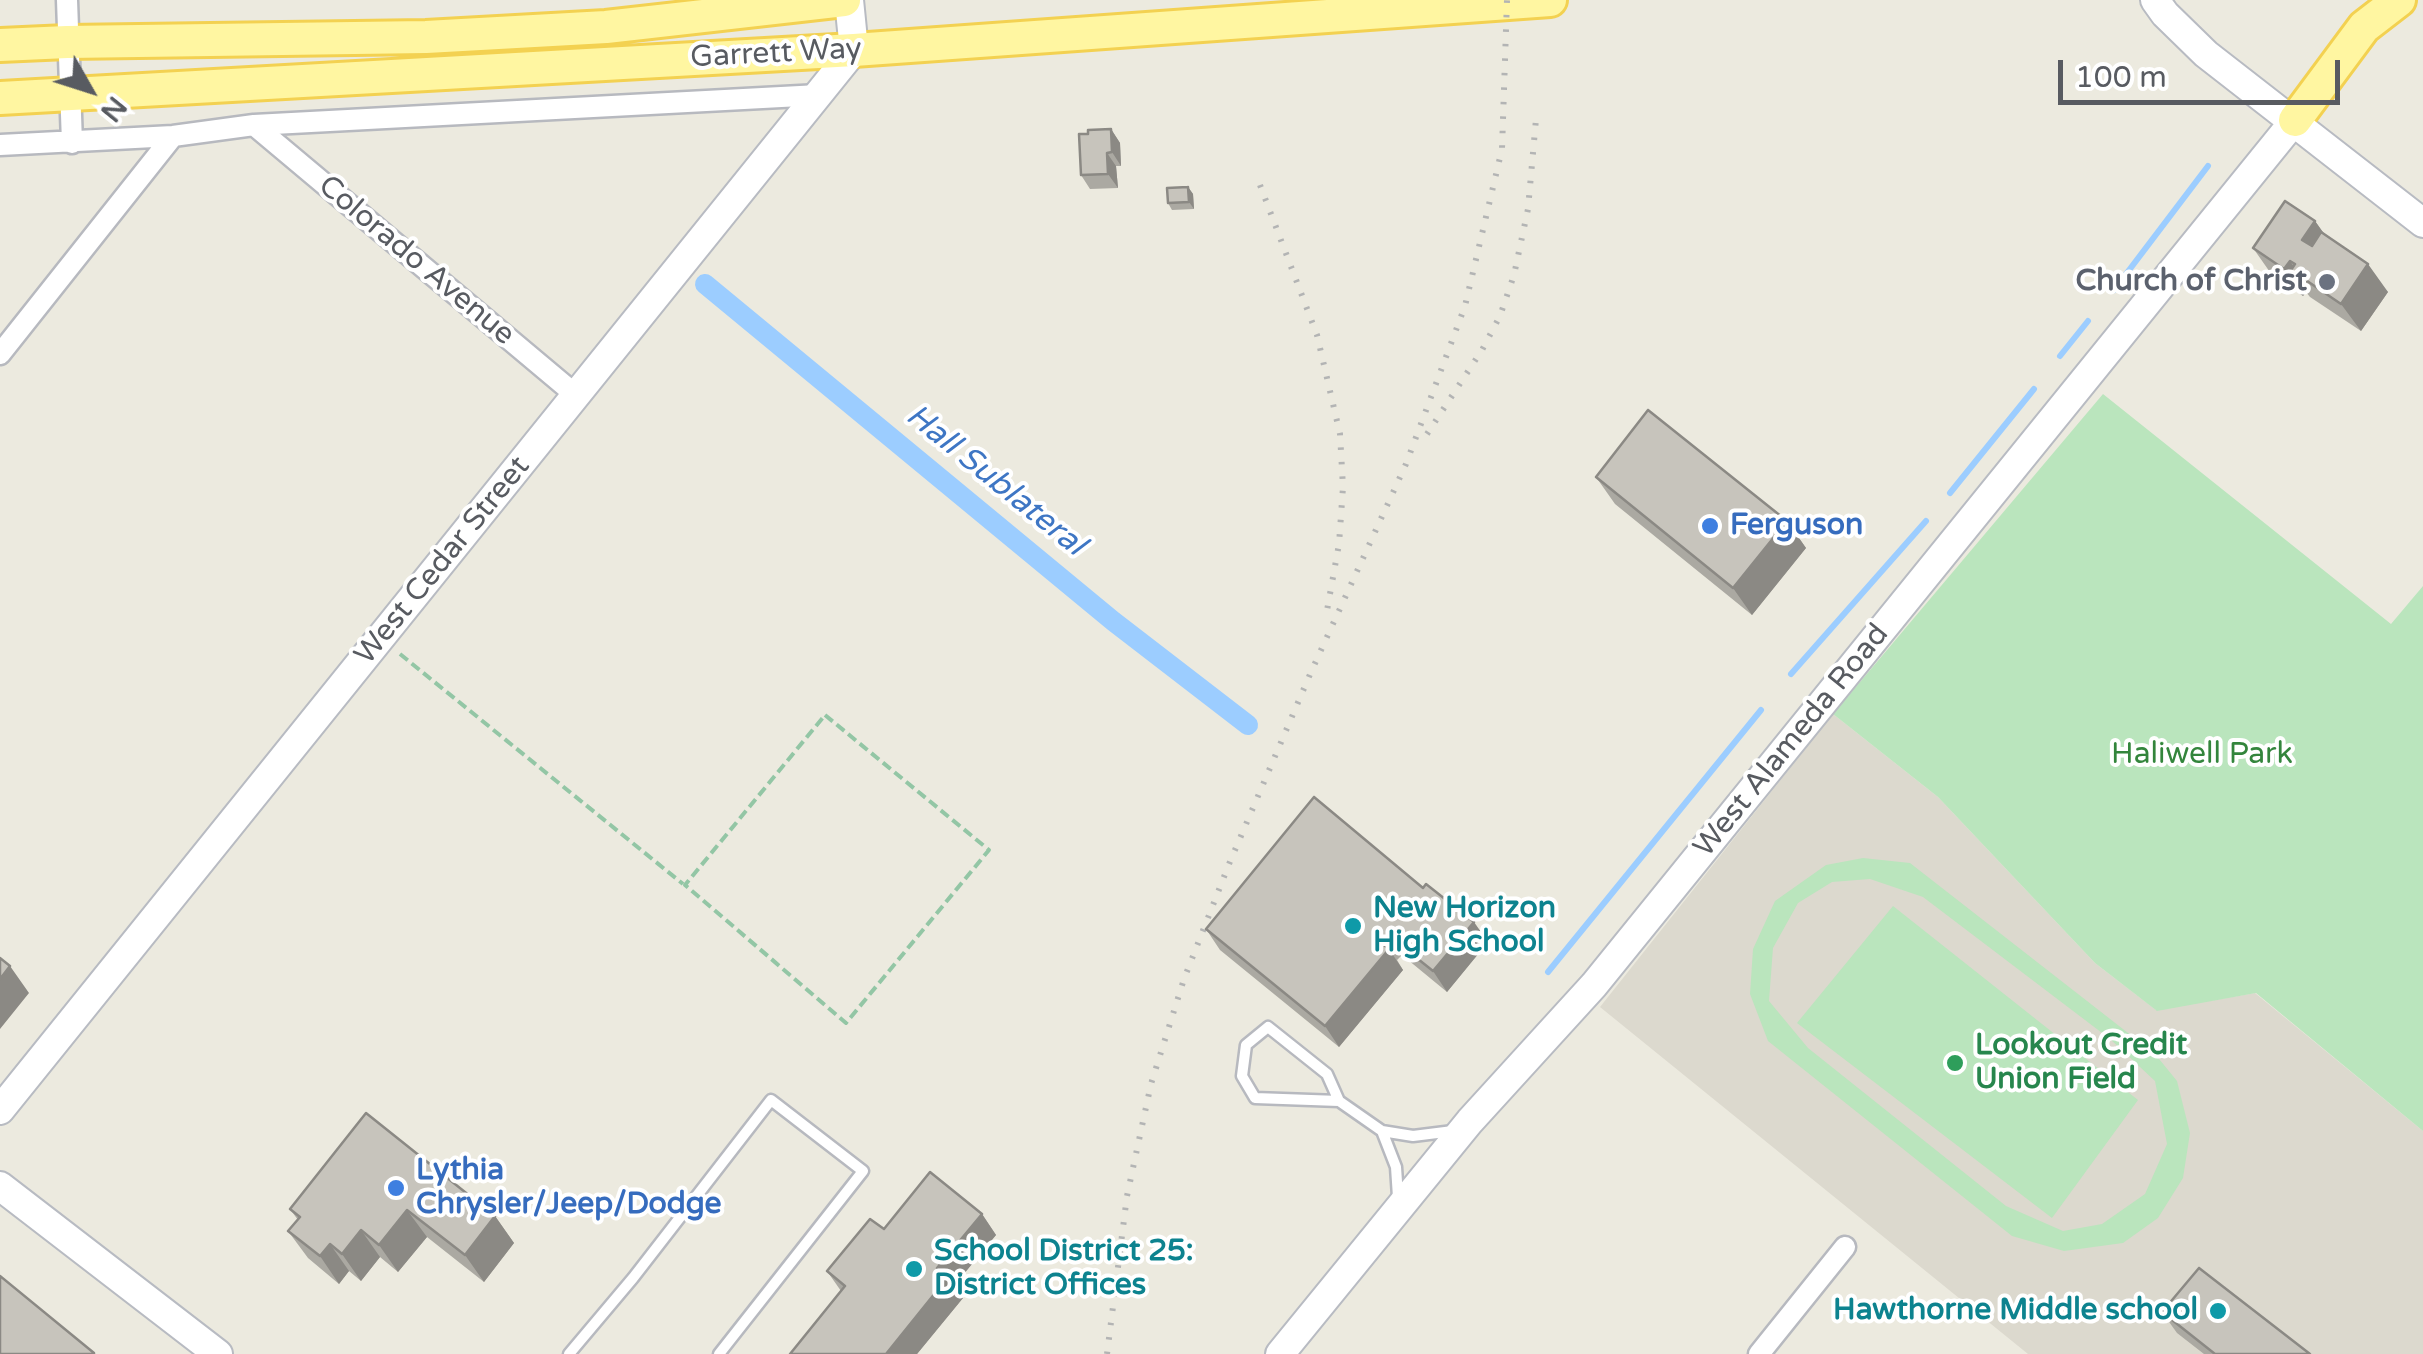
<!DOCTYPE html>
<style>
body{margin:0}
#map{position:relative;width:2423px;height:1354px;overflow:hidden;background:#eceadf;font-family:"Varela Round",sans-serif}
canvas{display:block}
.north{position:absolute;left:40px;top:40px;width:100px;height:100px;-webkit-text-stroke:8px #fff;paint-order:stroke;rotate:129deg;font-size:28px;font-weight:700;line-height:40px;text-align:center;color:#585b61}
.north::after{content:'';display:block;margin:auto;width:35px;height:45px;background:#585b61;clip-path:polygon(50% 0,100% 100%,50% 72%,0 100%)}
.scale{position:absolute;left:2058px;top:60px;width:282px;height:45px;box-sizing:border-box;border:5px solid #585b61;border-top:0;padding-left:12px;font-size:30px;line-height:35px;white-space:nowrap;color:#585b61;-webkit-text-stroke:8px #fff;paint-order:stroke}
</style>
<div id="map">
<canvas width="2423" height="1354"></canvas>
<div class="north">N</div>
<div class="scale">100 m</div>
</div>
<script>
const g = document.querySelector('canvas').getContext('2d');
g.lineJoin = 'round';
function fillPath(path, color) {
  g.fillStyle = color;
  g.fill(path, 'evenodd');
}
function shape(rows) {
  const path = new Path2D();
  for (const r of rows) {
    path.moveTo(r[0], r[1]);
    for (let i = 2; i < r.length; i += 2) path.lineTo(r[i], r[i + 1]);
  }
  return path;
}
function trace(path, color, width, dash) {
  g.strokeStyle = color;
  g.lineWidth = width;
  g.lineCap = dash ? 'butt' : 'round';
  g.setLineDash(dash || []);
  g.stroke(path);
}
function write(font, color, halo, rows, align = 'center') {
  g.font = font + ' "Varela Round",sans-serif';
  g.lineWidth = 8;
  g.setLineDash([]);
  g.textBaseline = 'middle';
  g.strokeStyle = halo;
  g.fillStyle = color;
  for (const [text, x, y, turn = 0] of rows) {
    g.save();
    g.translate(x, y);
    g.rotate((+turn || 0) * Math.PI / 180);
    g.textAlign = isNaN(turn) ? turn : align;
    if (halo) g.strokeText(text, 0, 0);
    g.fillText(text, 0, 0);
    g.restore();
  }
}
fillPath(shape([
 [1833,714,1938,797,2095,963,2156,1010,2255,993,2423,1131,2423,1354,2028,1354,1600,1007]
]), '#dcd9ce');
fillPath(shape([
 [2103,394,2391,624,2423,586,2423,1131,2256,993,2157,1011,2095,963,1938,797,1833,714],
 [1863,858,1910,863,2155,1054,2177,1081,2190,1133,2183,1178,2158,1218,2123,1243,2064,1251,2012,1236,1768,1041,1750,994,1753,949,1775,901,1826,865],
 [1870,879,1923,897,2110,1039,2155,1081,2167,1144,2145,1194,2102,1224,2063,1231,2006,1206,1808,1048,1769,1001,1773,948,1798,903,1832,882],
 [1893,906,2138,1100,2052,1218,1797,1023]
]), '#bae5bd');
trace(shape([
 [2114,290,2208,166],
 [2060,356,2088,321],
 [1950,493,2034,389],
 [1791,674,1926,521],
 [1548,972,1761,710]
]), '#9ccdff', 6);
trace(shape([
 [705,284,1113,621,1248,725]
]), '#9ccdff', 20);
const lane = shape([
 [1339,1101,1255,1098,1242,1076,1246,1045,1268,1027,1327,1074,1339,1101,1382,1131,1413,1136,1453,1131],
 [1382,1131,1396,1167,1398,1197],
 [569,1354,633,1278,771,1100,863,1171,719,1354]
]);
const street = shape([
 [67,0,72,143],
 [254,125,577,396],
 [0,145,173,136,254,125,819,95],
 [0,354,173,136],
 [1759,1354,1845,1247]
]);
const secondary = shape([
 [2155,0,2165,14,2206,54,2423,223],
 [0,1110,854,50,849,0],
 [0,1186,218,1354],
 [1280,1354,1470,1121,1594,985,2295,120]
]);
const primary = shape([
 [0,45,67,42,426,37,606,27,844,0],
 [0,98,854,50,1550,0],
 [2295,120,2364,27,2399,0]
]);
trace(lane, '#b7b9bf', 15);
trace(street, '#b7b9bf', 25);
trace(secondary, '#b8bbc2', 32);
trace(primary, '#f3d151', 38);
trace(shape([
 [400,654,683,884],
 [825,715,989,850,846,1023,685,885,825,715]
]), '#93c6a5', 4, [10, 5]);
trace(lane, '#fff', 10);
trace(street, '#fff', 20);
trace(secondary, '#fff', 28);
trace(primary, '#fff6a1', 32);
trace(shape([
 [1260,185,1317,335,1340,434,1343,487,1339,544,1326,616],
 [1427,434,1482,350,1500,316,1514,275,1528,209,1536,119],
 [1107,1354,1127,1196,1151,1084,1184,979,1229,864,1311,672,1406,464,1465,306,1502,149,1507,0]
]), '#b3b4b4', 6, [2.5, 12]);
fillPath(shape([
 [1111,129,1120,143,1121,166,1116,166,1118,188,1090,189,1081,175,1088,134],
 [1188,187,1193,194,1194,209,1172,210,1168,203],
 [2315,221,2325,235,2388,292,2361,331,2310,297,2306,292,2303,296,2272,275,2253,248],
 [1596,477,1787,521,1806,548,1752,615,1615,504],
 [1314,797,1488,942,1447,992,1402,955,1397,960,1403,970,1339,1047,1220,950,1206,929],
 [366,1113,495,1216,514,1243,484,1282,427,1237,398,1272,380,1257,361,1281,349,1271,339,1284,308,1258,288,1231,298,1220,290,1209],
 [982,1214,996,1235,954,1285,963,1298,917,1354,790,1354,841,1291,827,1271],
 [2162,1312,2310,1354,2204,1354,2177,1333]
]), '#aba9a2');
fillPath(shape([
 [1111,129,1120,143,1121,166,1112,152],
 [1107,153,1116,166,1118,188,1108,174],
 [1188,187,1193,194,1194,209,1189,202],
 [2315,221,2334,248,2321,267,2302,240],
 [2290,261,2301,277,2291,270,2306,292,2303,296,2284,269],
 [2368,264,2388,292,2361,331,2341,304],
 [1787,521,1806,548,1752,615,1733,588],
 [1474,922,1488,942,1447,992,1433,971],
 [1389,949,1403,970,1339,1047,1325,1026],
 [10,966,29,993,0,1029,0,979],
 [407,1210,427,1237,398,1272,379,1245],
 [982,1214,996,1235,954,1286,963,1298,917,1354,886,1354,937,1268],
 [495,1216,514,1243,484,1282,465,1255],
 [361,1230,380,1257,361,1281,342,1254],
 [330,1244,349,1271,339,1284,320,1256]
]), '#8b8984');
const building = shape([
 [1111,129,1112,152,1107,153,1108,174,1081,175,1079,134,1088,134,1088,130,1111,129],
 [1188,187,1189,202,1168,203,1167,188,1188,187],
 [2285,201,2315,221,2302,240,2312,246,2321,232,2368,264,2341,304,2291,270,2295,264,2290,261,2284,269,2253,248,2285,201],
 [1648,410,1787,521,1733,588,1596,477,1648,410],
 [1314,797,1423,888,1426,884,1474,922,1433,971,1388,935,1380,942,1389,949,1325,1026,1206,929,1314,797],
 [0,958,10,966,0,979,0,958],
 [366,1113,495,1216,465,1255,407,1210,379,1245,361,1230,342,1254,330,1244,320,1256,288,1231,300,1217,290,1209,366,1113],
 [930,1172,982,1214,937,1268,948,1277,886,1354,790,1354,845,1286,827,1271,870,1219,884,1229,930,1172],
 [2199,1268,2310,1354,2215,1354,2162,1312,2199,1268],
 [0,1276,94,1353,94,1354,0,1354,0,1276]
]);
fillPath(building, '#c7c4bc');
trace(building, '#8b8984', 2.5);
for (const [x, y, r, color] of [
 [2327,282,10,"#6b7280"],
 [1710,526,10,"#3f7fe0"],
 [1353,926,10,"#0f9aa8"],
 [1955,1063,10,"#2e9e5b"],
 [396,1188,10,"#3f7fe0"],
 [914,1269,10,"#0f9aa8"],
 [2218,1311,10,"#0f9aa8"]
]) {
  const dot = new Path2D();
  dot.arc(x, y, r, 0, 2 * Math.PI);
  g.fillStyle = color;
  g.fill(dot);
  trace(dot, '#fff', 4);
}
write('30px', '#585b61', '#fff', [
 ["Garrett Way",776,54,-3],
 ["Colorado Avenue",416,261,40],
 ["West Cedar Street",443,561,-51],
 ["West Alameda Road",1792,741,-51]
]);
write('bold 30px', '#5b616d', '#fff', [
 ["Church of Christ",2307,282]
], 'right');
write('bold 30px', '#366cbe', '#fff', [
 ["Ferguson",1730,526],
 ["Lythia",416,1171],
 ["Chrysler/Jeep/Dodge",416,1205]
], 'left');
write('30px', '#33853c', '#fff', [
 ["Haliwell Park",2202,755]
]);
write('bold 30px', '#0d838f', '#fff', [
 ["New Horizon",1373,909],
 ["High School",1373,943],
 ["School District 25:",934,1252],
 ["District Offices",934,1286],
 ["Hawthorne Middle school",2198,1311,"right"]
], 'left');
write('bold 30px', '#27864d', '#fff', [
 ["Lookout Credit",1975,1046],
 ["Union Field",1975,1080]
], 'left');
write('italic 32px', '#3e76c4', '#fff', [
 ["Hall Sublateral",995,481,39]
]);
</script>
